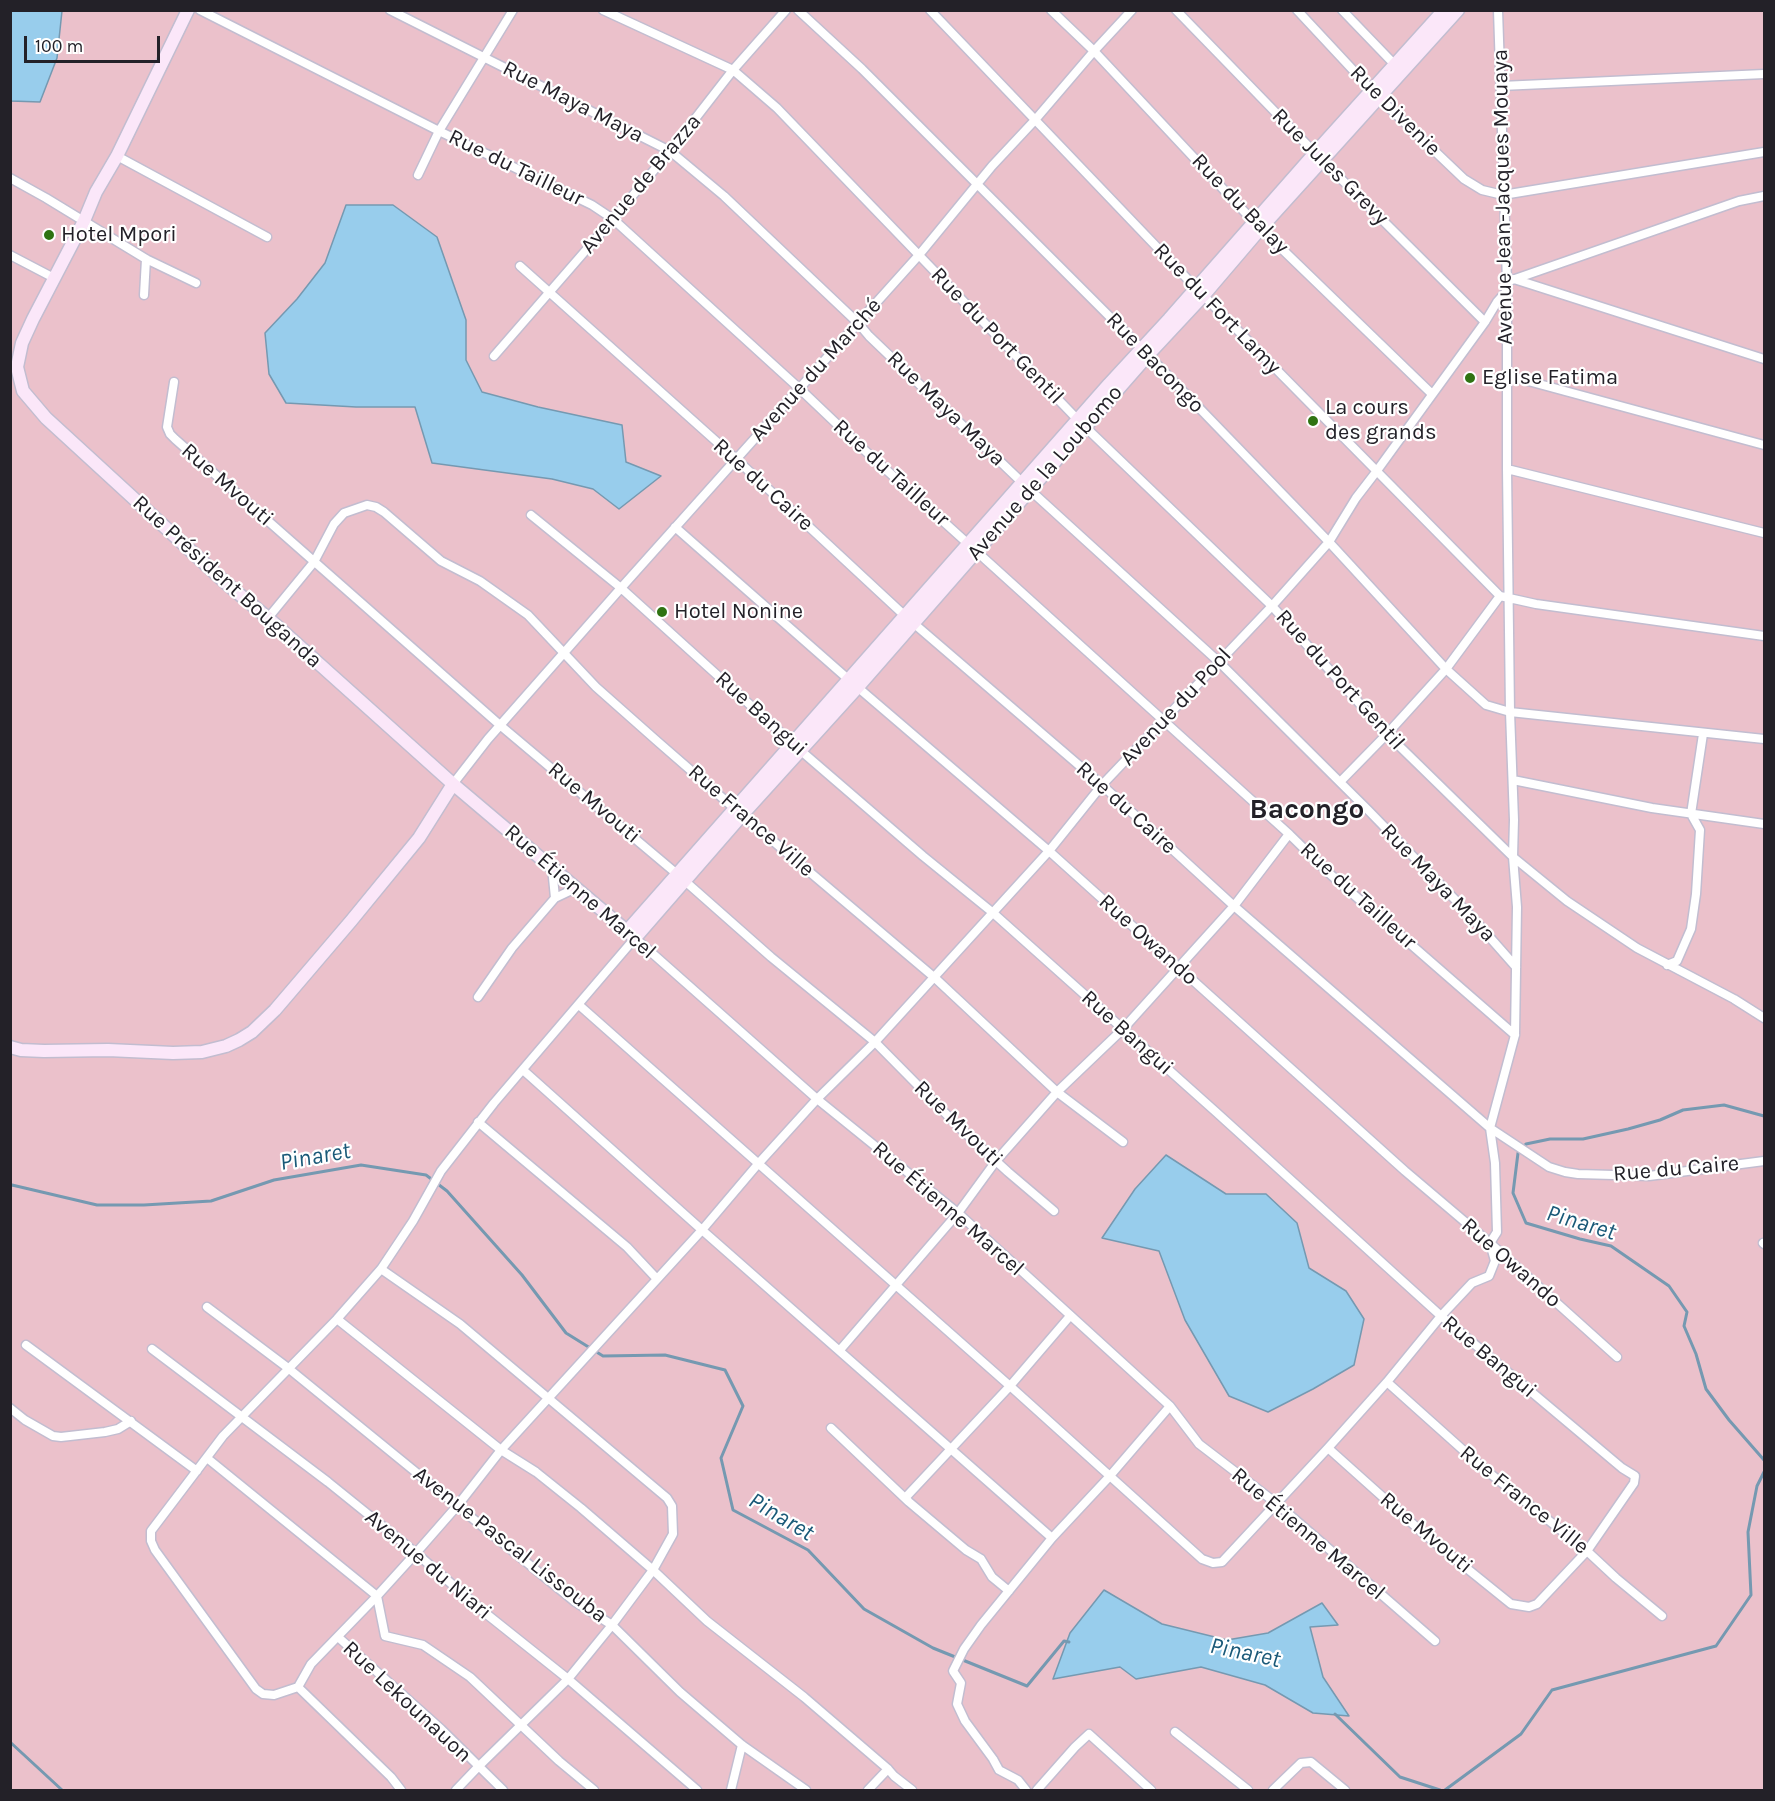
<!DOCTYPE html>
<meta charset="utf-8">
<style>
body{margin:0}
#map{position:relative;width:1775px;height:1801px;overflow:hidden;background:#f4f1fd;font-family:Karla,sans-serif}
canvas{display:block}
.frame{position:absolute;inset:0;border:12px solid #232128;pointer-events:none}
.scale{position:absolute;left:24px;top:36px;width:136px;height:27px;box-sizing:border-box;border:3px solid #232128;border-top:0;padding-left:8px;font-size:18px;line-height:21px;white-space:nowrap;color:#232128;-webkit-text-stroke:4px #fff;paint-order:stroke}
</style>
<div id="map">
<canvas width="1775" height="1801"></canvas>
<div class="frame"></div>
<div class="scale">100 m</div>
</div>
<script>
const g = document.querySelector('canvas').getContext('2d');
g.lineJoin = 'round';
function fillPath(path, color) {
  g.fillStyle = color;
  g.fill(path, 'evenodd');
}
function shape(rows) {
  const path = new Path2D();
  for (const r of rows) {
    path.moveTo(r[0], r[1]);
    for (let i = 2; i < r.length; i += 2) path.lineTo(r[i], r[i + 1]);
  }
  return path;
}
function trace(path, color, width, dash) {
  g.strokeStyle = color;
  g.lineWidth = width;
  g.lineCap = dash ? 'butt' : 'round';
  g.setLineDash(dash || []);
  g.stroke(path);
}
function write(font, color, halo, rows, align = 'center') {
  g.font = font + ' Karla,sans-serif';
  g.lineWidth = 4.5;
  g.setLineDash([]);
  g.textBaseline = 'middle';
  g.strokeStyle = halo;
  g.fillStyle = color;
  for (const [text, x, y, turn = 0] of rows) {
    g.save();
    g.translate(x, y);
    g.rotate((+turn || 0) * Math.PI / 180);
    g.textAlign = isNaN(turn) ? turn : align;
    if (halo) g.strokeText(text, 0, 0);
    g.fillText(text, 0, 0);
    g.restore();
  }
}
fillPath(shape([
 [11,11,1764,11,1764,1790,11,1790]
]), '#ebc1cb');
const water = shape([
 [10,11,62,11,57,58,40,102,11,101,10,11],
 [346,205,393,205,437,237,466,320,466,360,482,392,538,407,622,425,626,462,661,476,619,509,593,489,552,479,432,463,415,407,356,407,286,403,269,374,265,333,297,299,325,263,346,205],
 [1166,1155,1226,1194,1266,1194,1297,1223,1309,1268,1346,1291,1364,1319,1354,1365,1313,1389,1268,1412,1229,1396,1185,1320,1159,1251,1102,1238,1135,1189,1166,1155],
 [1104,1590,1162,1624,1227,1640,1268,1633,1322,1603,1338,1625,1310,1627,1323,1677,1349,1716,1313,1713,1265,1685,1201,1667,1136,1679,1120,1667,1053,1679,1070,1633,1104,1590]
]);
fillPath(water, '#98cdec');
trace(water, '#7599b1', 1.5);
trace(shape([
 [1764,1116,1724,1105,1683,1110,1660,1120,1628,1129,1583,1139,1550,1139,1526,1144,1518,1153,1513,1193,1526,1223,1580,1239,1611,1246,1669,1286,1687,1312,1684,1326,1696,1354,1706,1389,1729,1420,1764,1460],
 [10,1187,12,1185,97,1205,144,1205,211,1201,274,1180,361,1165,426,1175,447,1191,522,1275,566,1333,603,1356,665,1355,725,1370,743,1406,721,1458,733,1510,808,1550,864,1609,933,1648,1027,1686,1064,1641,1069,1642],
 [1335,1714,1400,1777,1440,1790],
 [10,1742,62,1790],
 [1445,1790,1521,1734,1552,1690,1716,1646,1751,1595,1748,1532,1757,1486,1764,1472]
]), '#7599b1', 3);
const street = shape([
 [200,10,439,131,592,205,613,219,800,389,861,447,1289,834,1330,874,1515,1035],
 [390,10,670,151,724,196,858,323,869,336,1030,490,1219,662,1368,810,1471,916,1516,967],
 [603,10,733,70,777,108,1078,420,1272,606,1387,734,1513,857,1567,901,1637,948,1734,999,1764,1018],
 [798,10,862,69,1148,355,1329,542,1446,669,1486,705,1510,712,1764,739],
 [930,10,1196,288,1500,596,1536,604,1764,636],
 [1051,10,1094,51,1254,222,1432,394],
 [1176,10,1315,153,1485,322],
 [1297,10,1379,98,1464,179,1482,190,1503,195,1764,152],
 [1342,10,1395,65],
 [1501,86,1764,74],
 [117,156,267,237],
 [418,175,439,131,513,10],
 [10,178,46,198,146,259,196,283],
 [10,255,54,278],
 [520,266,736,459,904,615,1102,785,1234,906,1490,1128,1549,1167,1565,1172,1578,1174,1649,1176,1764,1161],
 [1515,279,1739,201,1764,196],
 [1507,282,1514,279,1764,359],
 [144,295,146,259],
 [494,356,613,219,670,151,733,70,786,10],
 [1506,375,1764,445],
 [174,382,167,427,170,434,175,439,501,726,677,874,771,957,875,1042,960,1128,1008,1172,1054,1211],
 [1507,469,1764,533],
 [531,515,621,588,800,750,923,856,992,912,1216,1112,1441,1316,1622,1468,1635,1476,1634,1483,1587,1551,1537,1604,1529,1607,1511,1604,1423,1533,1328,1448],
 [675,527,848,679,1049,851,1405,1171,1490,1243,1617,1357],
 [268,618,314,562,334,524,344,513,367,505,376,507,384,512,441,561,480,581,528,615,596,687,657,741,734,808,935,978,1057,1092,1123,1142],
 [1513,780,1652,808,1764,824],
 [1340,782,1387,734,1446,669,1500,596],
 [453,784,488,739,621,588,858,323,919,255,992,166,1035,120,1094,51,1132,10],
 [552,867,555,898],
 [1667,965,1677,961,1691,929,1696,894,1700,830,1691,814,1703,734],
 [478,997,512,948,555,898,576,888],
 [579,1005,1010,1386,1202,1559,1213,1563,1222,1562,1328,1448,1387,1382,1441,1316,1472,1283,1489,1276,1495,1261,1490,1243,1497,1232,1495,1163,1490,1128,1515,1035,1517,907,1513,857,1514,820,1510,712,1507,469,1507,282,1498,10],
 [523,1070,702,1230,1052,1538],
 [478,1122,627,1247,657,1279],
 [1763,1243,1764,1244],
 [381,1269,460,1324,667,1498,672,1506,673,1534,653,1570,612,1625,568,1679,478,1767,456,1790],
 [207,1307,288,1368,574,1601,612,1625,680,1692,742,1745,806,1790],
 [337,1319,501,1450,536,1472,581,1508,653,1570,707,1621,804,1697,888,1769,894,1776,912,1790],
 [26,1345,197,1471],
 [152,1349,328,1482,416,1553,484,1612,568,1679,697,1790],
 [840,1350,958,1213,996,1161,1057,1092,1123,1029,1234,906,1289,834],
 [1387,1382,1482,1467,1587,1551,1616,1578,1662,1616],
 [10,1408,25,1420,53,1436,61,1437,105,1432,118,1429,131,1421],
 [831,1428,909,1502,966,1550,981,1559,992,1577,1009,1591],
 [207,1458,377,1596,385,1636,423,1645,470,1677,559,1761,594,1790],
 [906,1497,1010,1386,1070,1316],
 [338,1637,441,1729,503,1790],
 [1435,1641,1276,1503,1199,1444,1170,1406,958,1213,817,1099,635,938,494,1103,441,1171,413,1221,381,1269,337,1319,223,1436,151,1531,151,1541,155,1550,256,1689,263,1694,274,1695,298,1687,311,1664,377,1596,416,1553,458,1505,501,1450,702,1230,758,1164,817,1099,875,1042,1049,851,1102,785,1272,606,1329,542,1356,498,1376,472,1485,322,1497,302,1506,292],
 [298,1687,391,1777,401,1790],
 [1175,1732,1248,1790],
 [731,1790,742,1745],
 [868,1790,888,1769],
 [1026,1790,1018,1780,999,1770,993,1759,965,1721,957,1704,961,1683,953,1671,964,1649,981,1625,1052,1538,1109,1477,1170,1406],
 [1037,1790,1075,1747,1089,1734,1151,1790],
 [1273,1790,1301,1763,1311,1762,1345,1790]
]);
const secondary = shape([
 [188,10,117,156,96,192,84,221,33,319,22,343,17,367,23,391,46,418,227,584,268,618,453,784,635,938,742,815,858,687,1148,355,1203,296,1261,228,1458,10],
 [627,931,1109,384,1169,319,1315,153,1444,10],
 [10,1047,21,1050,44,1051,108,1050,173,1053,202,1052,226,1046,239,1040,252,1032,275,1010,351,921,419,838,453,784]
]);
trace(street, '#c2bdd0', 11);
trace(secondary, '#c2bdd0', 15);
trace(street, '#fff', 8);
trace(secondary, '#fbe7f9', 12);
for (const [x, y, r, color] of [
 [49,235,6,"#2f7312"],
 [1470,378,6,"#2f7312"],
 [1313,421,6,"#2f7312"],
 [662,612,6,"#2f7312"]
]) {
  const dot = new Path2D();
  dot.arc(x, y, r, 0, 2 * Math.PI);
  g.fillStyle = color;
  g.fill(dot);
  trace(dot, '#fff', 2);
}
write('22px', '#232128', '#fff', [
 ["Rue Maya Maya",573,102,27],
 ["Rue Divenie",1395,111,45],
 ["Rue Jules Grevy",1330,167,45],
 ["Rue du Tailleur",516,168,26],
 ["Avenue de Brazza",641,184,-50],
 ["Avenue Jean-Jacques Mouaya",1503,197,-91],
 ["Rue du Balay",1240,204,46],
 ["Rue du Fort Lamy",1217,309,46],
 ["Rue du Port Gentil",997,336,46],
 ["Rue Bacongo",1155,363,46],
 ["Avenue du Marché",816,370,-48],
 ["Rue Maya Maya",946,409,44],
 ["Rue du Tailleur",891,473,42],
 ["Avenue de la Loubomo",1045,473,-49],
 ["Rue Mvouti",227,485,41],
 ["Rue du Caire",763,485,42],
 ["Rue Président Bouganda",227,582,42],
 ["Rue du Port Gentil",1340,680,48],
 ["Avenue du Pool",1176,707,-47],
 ["Rue Bangui",761,714,42],
 ["Rue Mvouti",594,803,40],
 ["Rue du Caire",1126,808,42],
 ["Rue France Ville",751,821,41],
 ["Rue Maya Maya",1438,883,46],
 ["Rue Étienne Marcel",580,892,41],
 ["Rue du Tailleur",1358,896,42],
 ["Rue Owando",1148,940,42],
 ["Rue Bangui",1127,1033,42],
 ["Rue Mvouti",958,1124,44],
 ["Rue du Caire",1676,1169,-5],
 ["Rue Étienne Marcel",948,1209,41],
 ["Rue Owando",1511,1263,41],
 ["Rue Bangui",1489,1357,40],
 ["Rue France Ville",1524,1500,39],
 ["Rue Mvouti",1426,1533,40],
 ["Rue Étienne Marcel",1308,1534,40],
 ["Avenue Pascal Lissouba",510,1545,38],
 ["Avenue du Niari",428,1565,40],
 ["Rue Lekounauon",407,1702,43]
]);
write('22px', '#232128', '#fff', [
 ["Hotel Mpori",61,235],
 ["Eglise Fatima",1482,378],
 ["La cours",1325,408],
 ["des grands",1325,433],
 ["Hotel Nonine",674,612]
], 'left');
write('italic 24px', '#1a5978', '#fff', [
 ["Pinaret",315,1157,-10],
 ["Pinaret",1581,1223,17],
 ["Pinaret",781,1517,31],
 ["Pinaret",1245,1653,12]
]);
write('bold 28px', '#232128', '#fff', [
 ["Bacongo",1307,810]
]);
</script>
